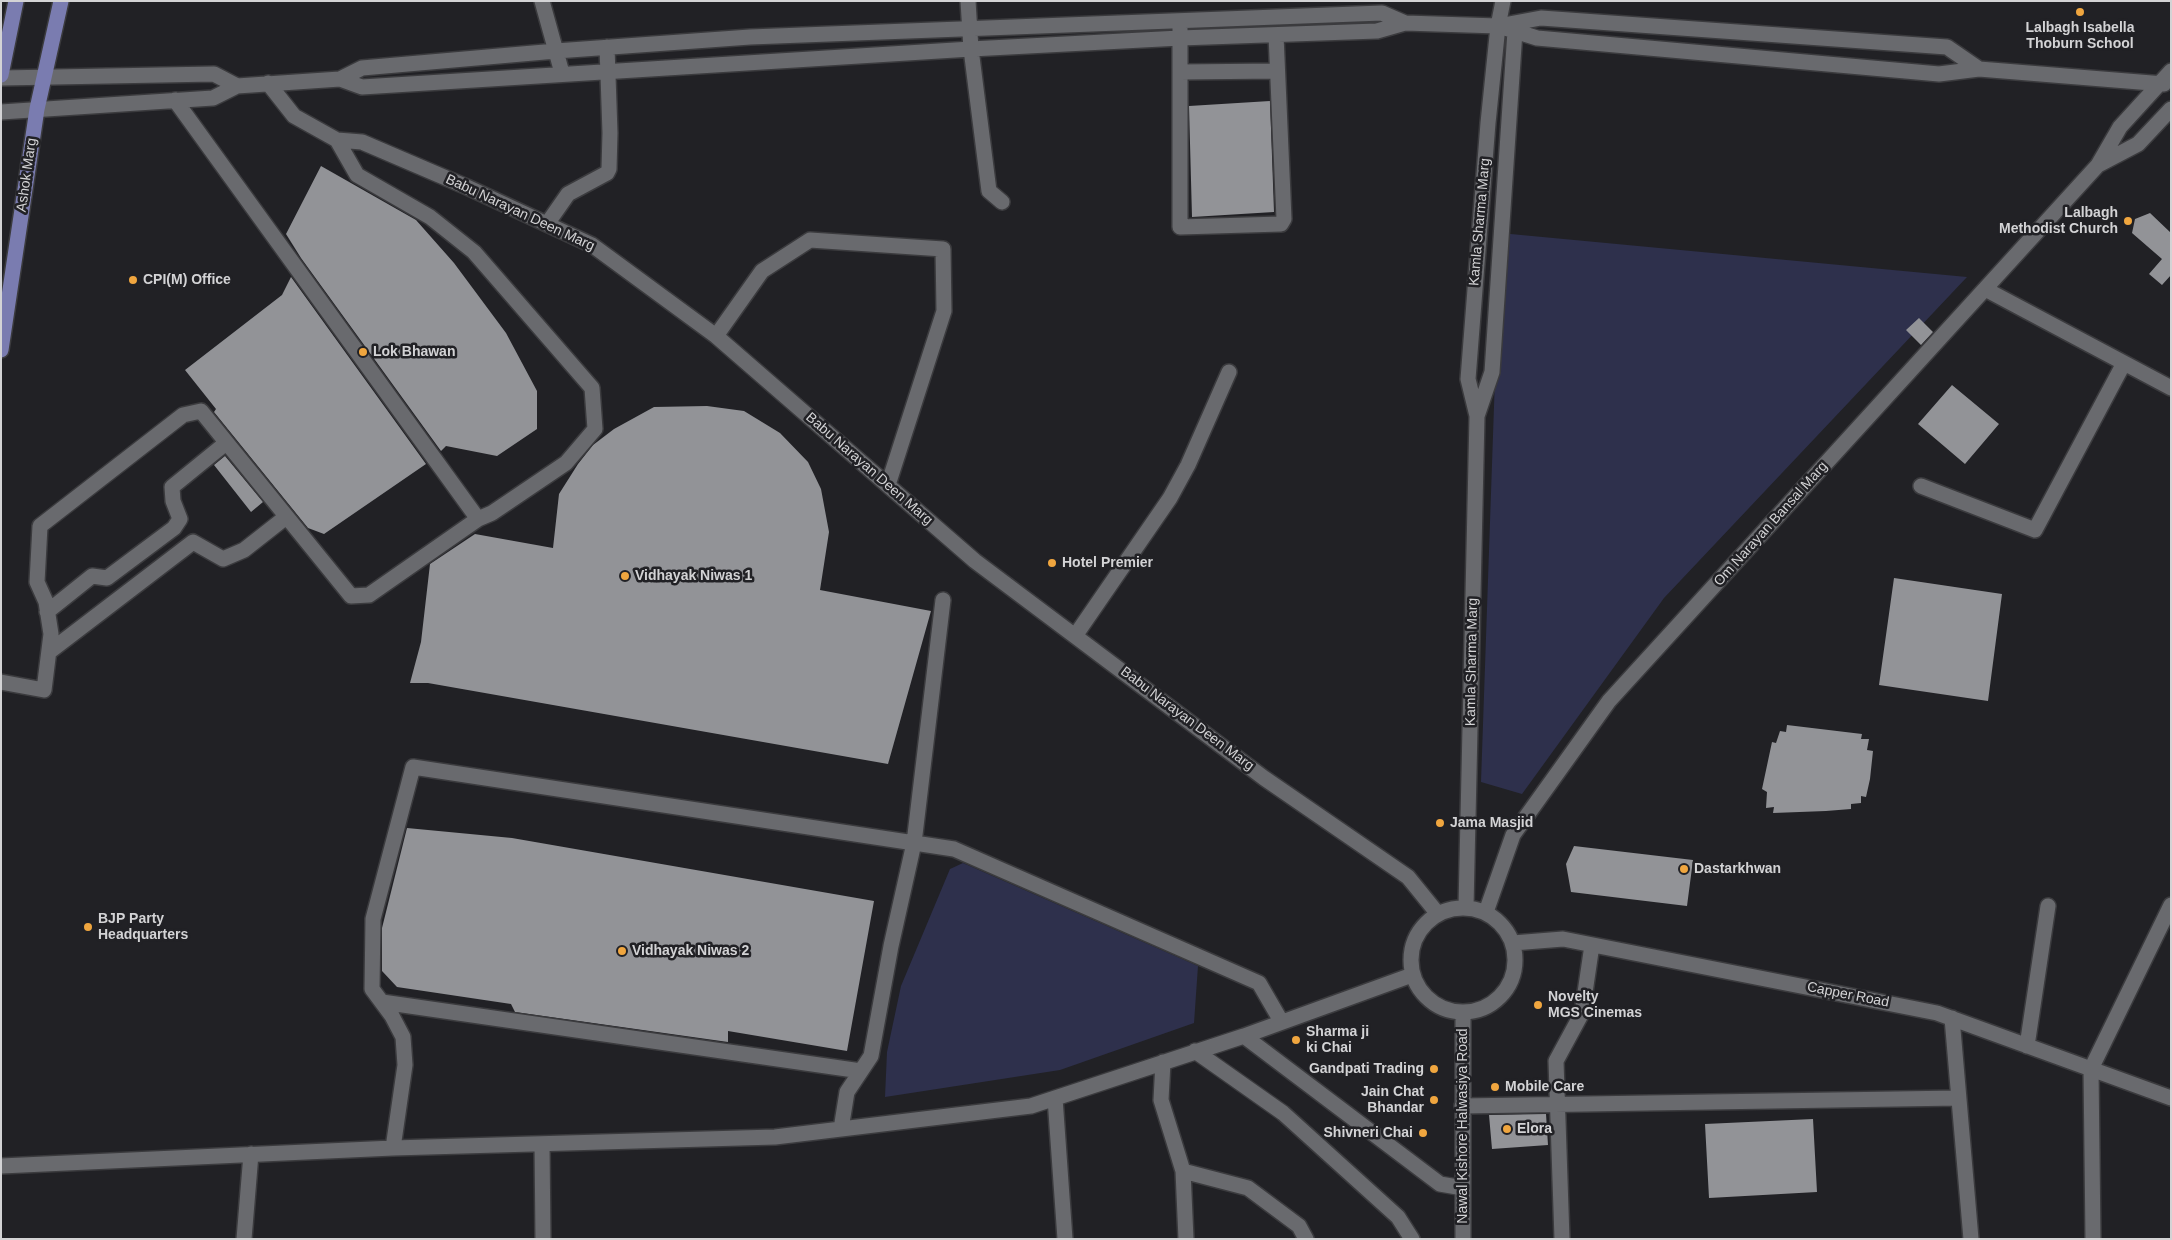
<!DOCTYPE html>
<style>
body{margin:0}
#map{position:relative;width:2172px;height:1240px;overflow:hidden;background:#212125;font-family:Helvetica,sans-serif}
canvas{display:block}
.frame{position:absolute;inset:0;border:2px solid #d3d3d5;pointer-events:none}
</style>
<div id="map">
<canvas width="2172" height="1240"></canvas>
<div class="frame"></div>
</div>
<script>
const g = document.querySelector('canvas').getContext('2d');
g.lineJoin = 'round';
function fillPath(path, color) {
  g.fillStyle = color;
  g.fill(path, 'evenodd');
}
function shape(rows) {
  const path = new Path2D();
  for (const r of rows) {
    if (r.length === 3) {
      path.moveTo(r[0] + r[2], r[1]);
      path.arc(r[0], r[1], r[2], 0, 2 * Math.PI);
      continue;
    }
    path.moveTo(r[0], r[1]);
    for (let i = 2; i < r.length; i += 2) path.lineTo(r[i], r[i + 1]);
  }
  return path;
}
function trace(path, color, width, dash) {
  g.strokeStyle = color;
  g.lineWidth = width;
  g.lineCap = dash ? 'butt' : 'round';
  g.setLineDash(dash || []);
  g.stroke(path);
}
function write(font, color, halo, rows, align = 'center') {
  g.font = font + ' Helvetica,sans-serif';
  g.lineWidth = 5;
  g.setLineDash([]);
  g.textBaseline = 'middle';
  g.strokeStyle = halo;
  g.fillStyle = color;
  for (const [text, x, y, turn = 0] of rows) {
    g.save();
    g.translate(x, y);
    g.rotate((+turn || 0) * Math.PI / 180);
    g.textAlign = isNaN(turn) ? turn : align;
    if (halo) g.strokeText(text, 0, 0);
    g.fillText(text, 0, 0);
    g.restore();
  }
}
fillPath(shape([
 [1500,233,1967,277,1664,598,1522,794,1481,782],
 [963,863,1198,966,1194,1023,1060,1070,885,1097,887,1052,901,986,950,869]
]), '#2e304c');
fillPath(shape([
 [1270,101,1274,212,1192,217,1189,106],
 [321,166,416,220,454,263,506,333,537,391,537,429,497,456,446,446,441,451,301,258,286,234],
 [2150,213,2171,233,2171,275,2162,285,2149,274,2162,259,2132,233,2135,219],
 [291,277,426,464,324,534,308,528,214,412,216,409,185,370,282,295],
 [1919,318,1933,332,1921,345,1906,330],
 [1952,385,1999,424,1965,464,1918,424],
 [707,406,744,411,780,433,808,462,821,489,829,532,820,590,931,611,888,764,428,683,410,683,421,642,430,564,475,534,553,548,559,494,578,464,593,445,614,429,654,407],
 [225,456,263,502,251,512,214,465],
 [1894,578,2002,594,1988,701,1879,685],
 [1787,725,1862,734,1861,739,1869,739,1867,750,1873,751,1870,779,1866,797,1861,796,1861,803,1851,804,1851,809,1826,811,1773,813,1774,807,1766,808,1767,792,1762,789,1772,742,1776,743,1780,731,1786,732],
 [407,828,512,838,874,901,847,1051,728,1031,728,1042,515,1012,511,1004,397,987,382,971,382,928],
 [1574,846,1693,860,1687,906,1571,892,1566,864],
 [1546,1114,1548,1145,1492,1149,1489,1115],
 [1813,1119,1817,1192,1709,1198,1705,1124]
]), '#929397');
const minor = shape([
 [542,1,562,73],
 [968,1,971,49,989,191,1002,202],
 [1499,26,1537,38,1939,74,1979,69,2164,84],
 [1180,28,1180,227,1281,224,1284,219,1276,35],
 [1180,72,1277,71],
 [1,78,214,74,237,86],
 [340,79,362,87,971,49,1180,38,1377,31,1405,23,1498,26,1541,18,1947,47,1979,69],
 [268,83,294,116,337,140,362,142,467,187,592,245,716,336,975,561,1264,778,1408,877,1438,914],
 [1,112,213,98,237,86,340,79,362,68,556,51,750,37,1382,13,1405,23],
 [337,140,357,175,430,217,474,252,592,388,595,429,566,463,492,513,478,519],
 [2098,165,2138,144,2171,109],
 [547,224,568,194,607,173,609,169,610,133,607,47],
 [1985,289,2171,388],
 [716,336,762,271,810,240,943,249,944,311,888,485],
 [1477,416,1492,372,1515,31],
 [1921,486,2035,530,2124,363],
 [47,612,92,576,107,578,174,528,180,519,173,501,172,487,226,443],
 [1075,636,1170,498,1188,465,1229,372],
 [49,652,193,542,223,559,244,550,286,517],
 [1,682,44,690,51,634,46,602,37,582,40,526,183,415,201,411,351,596,369,595,478,519,175,100],
 [1466,907,1477,416,1468,379,1488,123,1498,26,1503,1],
 [1463,960,52],
 [1486,912,1513,835,1609,701,2098,165,2120,127,2171,71],
 [1513,943,1563,939,1937,1013,2171,1098],
 [382,1002,861,1071],
 [1463,1013,1463,1239],
 [1952,1018,1971,1239],
 [1244,1036,1440,1184,1463,1188],
 [2027,1046,2048,906],
 [1195,1051,1283,1113,1398,1217,1412,1239],
 [1163,1062,1161,1100,1183,1171,1186,1239],
 [1055,1098,1065,1239],
 [1462,1106,1958,1098],
 [841,1129,847,1092,871,1056,891,946,914,843,943,600],
 [542,1144,543,1239],
 [393,1148,405,1065,403,1037,392,1016,372,989,373,919,413,767,954,849,1259,983,1281,1021],
 [1,1166,393,1148,775,1137,1031,1106,1244,1036,1412,975],
 [1183,1171,1248,1188,1299,1226,1306,1239],
 [244,1239,251,1154],
 [1562,1239,1556,1061,1582,1013,1592,945],
 [2093,1239,2091,1069,2171,905]
]);
const major = shape([
 [1,75,16,1],
 [1,350,37,109,61,1]
]);
trace(minor, '#3b3b3e', 18);
trace(major, '#3b3b3e', 18);
trace(minor, '#696a6e', 15);
trace(major, '#7a7cb0', 15);
for (const [x, y, r, color] of [
 [2080,12,5,"#f0a63f"],
 [2128,221,5,"#f0a63f"],
 [133,280,5,"#f0a63f"],
 [363,352,5,"#f0a63f"],
 [1052,563,5,"#f0a63f"],
 [625,576,5,"#f0a63f"],
 [1440,823,5,"#f0a63f"],
 [1684,869,5,"#f0a63f"],
 [88,927,5,"#f0a63f"],
 [622,951,5,"#f0a63f"],
 [1538,1005,5,"#f0a63f"],
 [1296,1040,5,"#f0a63f"],
 [1434,1069,5,"#f0a63f"],
 [1495,1087,5,"#f0a63f"],
 [1434,1100,5,"#f0a63f"],
 [1507,1129,5,"#f0a63f"],
 [1423,1133,5,"#f0a63f"]
]) {
  const dot = new Path2D();
  dot.arc(x, y, r, 0, 2 * Math.PI);
  g.fillStyle = color;
  g.fill(dot);
  trace(dot, '#212125', 2);
}
write('bold 14px', '#d3d3d5', '#212125', [
 ["Lalbagh Isabella",2080,28,"center"],
 ["Thoburn School",2080,44,"center"],
 ["Lalbagh",2118,213,"right"],
 ["Methodist Church",2118,229,"right"],
 ["CPI(M) Office",143,280],
 ["Lok Bhawan",373,352],
 ["Hotel Premier",1062,563],
 ["Vidhayak Niwas 1",635,576],
 ["Jama Masjid",1450,823],
 ["Dastarkhwan",1694,869],
 ["BJP Party",98,919],
 ["Headquarters",98,935],
 ["Vidhayak Niwas 2",632,951],
 ["Novelty",1548,997],
 ["MGS Cinemas",1548,1013],
 ["Sharma ji",1306,1032],
 ["ki Chai",1306,1048],
 ["Gandpati Trading",1424,1069,"right"],
 ["Mobile Care",1505,1087],
 ["Jain Chat",1424,1092,"right"],
 ["Bhandar",1424,1108,"right"],
 ["Elora",1517,1129],
 ["Shivneri Chai",1413,1133,"right"]
], 'left');
write('14px', '#d3d3d5', '#212125', [
 ["Ashok Marg",27,175,-82],
 ["Babu Narayan Deen Marg",520,213,25],
 ["Kamla Sharma Marg",1480,222,-85],
 ["Babu Narayan Deen Marg",869,469,41],
 ["Om Narayan Bansal Marg",1771,524,-48],
 ["Kamla Sharma Marg",1472,662,-89],
 ["Babu Narayan Deen Marg",1187,719,37],
 ["Capper Road",1848,995,11],
 ["Nawal Kishore Halwasiya Road",1463,1126,-90]
]);
</script>
